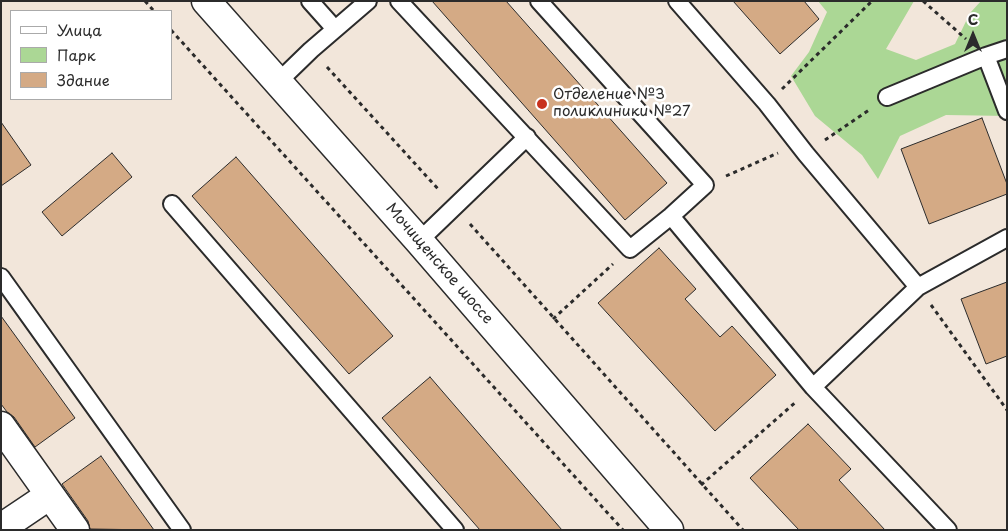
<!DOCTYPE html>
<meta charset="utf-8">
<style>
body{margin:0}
#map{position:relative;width:1008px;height:531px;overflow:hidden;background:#f2e6da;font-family:"Playpen Sans",sans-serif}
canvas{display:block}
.frame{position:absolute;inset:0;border:2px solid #2b2b2b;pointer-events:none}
.legend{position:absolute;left:10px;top:10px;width:162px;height:90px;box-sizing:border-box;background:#fff;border:1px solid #aaa;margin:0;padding:6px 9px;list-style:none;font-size:15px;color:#2b2b2b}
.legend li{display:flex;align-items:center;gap:10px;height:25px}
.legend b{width:25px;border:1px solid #aaa}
.north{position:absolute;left:948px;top:10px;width:50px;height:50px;-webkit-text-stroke:4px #fff;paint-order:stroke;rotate:0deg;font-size:14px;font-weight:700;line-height:20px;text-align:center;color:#2b2b2b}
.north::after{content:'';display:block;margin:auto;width:18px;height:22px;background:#2b2b2b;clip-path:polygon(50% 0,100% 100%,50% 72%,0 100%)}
</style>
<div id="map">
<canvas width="1008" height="531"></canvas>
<div class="frame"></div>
<ul class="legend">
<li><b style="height:6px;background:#fff"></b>Улица</li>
<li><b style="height:14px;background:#abd795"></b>Парк</li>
<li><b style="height:14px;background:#d4aa85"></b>Здание</li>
</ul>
<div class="north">С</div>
</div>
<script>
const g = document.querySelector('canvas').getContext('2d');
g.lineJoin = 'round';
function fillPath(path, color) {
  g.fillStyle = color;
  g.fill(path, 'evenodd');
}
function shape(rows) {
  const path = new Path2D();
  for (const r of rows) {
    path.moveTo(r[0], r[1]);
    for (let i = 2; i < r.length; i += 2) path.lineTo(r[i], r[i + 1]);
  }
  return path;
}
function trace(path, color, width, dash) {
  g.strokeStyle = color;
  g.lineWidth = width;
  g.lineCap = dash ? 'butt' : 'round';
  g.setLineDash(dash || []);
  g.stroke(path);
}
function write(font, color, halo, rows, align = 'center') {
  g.font = font + ' "Playpen Sans",sans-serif';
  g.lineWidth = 5;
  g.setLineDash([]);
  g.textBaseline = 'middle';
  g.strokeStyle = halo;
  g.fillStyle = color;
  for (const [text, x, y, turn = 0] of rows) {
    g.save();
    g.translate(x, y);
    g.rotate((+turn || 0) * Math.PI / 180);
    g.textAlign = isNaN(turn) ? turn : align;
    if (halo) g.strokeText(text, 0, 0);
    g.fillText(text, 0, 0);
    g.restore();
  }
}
fillPath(shape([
 [818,1,914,1,886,49,916,60,955,44,970,13,981,1,1007,1,1007,116,946,115,900,136,878,179,862,155,815,116,791,76,809,52,827,12]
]), '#abd795');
const building = shape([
 [432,1,506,1,667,183,625,220,432,1],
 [733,1,804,1,819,19,780,54,733,1],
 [982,118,1007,184,1007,194,929,224,901,149,982,118],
 [1,122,31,165,1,186,1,122],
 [112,153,132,177,62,236,42,212,112,153],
 [236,157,393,336,349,374,192,196,236,157],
 [659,248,696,289,685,299,720,337,732,326,776,375,715,431,598,303,659,248],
 [1007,282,1007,356,986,364,961,299,1007,282],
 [1,316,75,418,35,447,14,417,7,412,1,404,1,316],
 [430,377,562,530,480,530,382,418,430,377],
 [808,424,851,469,839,480,885,530,799,530,750,478,808,424],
 [101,456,154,530,90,529,88,521,62,484,101,456]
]);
fillPath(building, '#d4aa85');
trace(building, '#2b2b2b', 1);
const lane = shape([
 [310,1,335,29],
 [399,1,630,249,671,216,705,185,539,1],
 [677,1,767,104,806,154,918,287],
 [986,56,1007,111],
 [278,82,311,50,368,1],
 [887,97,986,56,1007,49],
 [172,204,455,530],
 [671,216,813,387,948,530],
 [419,241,527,137],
 [1,277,182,530],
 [813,387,918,287,1007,238]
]);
const street = shape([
 [1,426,75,530],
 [1,528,50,495]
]);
const secondary = shape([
 [206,1,419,241,669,530]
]);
trace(lane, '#2b2b2b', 20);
trace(street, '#2b2b2b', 31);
trace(secondary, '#2b2b2b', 31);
trace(shape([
 [145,1,154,11],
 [923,1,966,39],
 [171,30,623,530],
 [327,67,439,190],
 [782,89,872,1],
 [825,140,869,110],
 [726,176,778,153],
 [470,224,743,530],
 [931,305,1007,410],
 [553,319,613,264],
 [701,485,797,401]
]), '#2b2b2b', 3, [4, 4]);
trace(lane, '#fff', 16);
trace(street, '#fff', 28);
trace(secondary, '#fff', 28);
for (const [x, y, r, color] of [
 [542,104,6,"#c8321e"]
]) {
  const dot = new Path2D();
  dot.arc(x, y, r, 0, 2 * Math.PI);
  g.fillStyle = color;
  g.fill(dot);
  trace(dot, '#fff', 2);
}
write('15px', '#2b2b2b', '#fff', [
 ["Отделение №3",553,95],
 ["поликлиники №27",553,112]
], 'left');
write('15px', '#2b2b2b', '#fff', [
 ["Мочищенское шоссе",439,264,49]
]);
</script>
